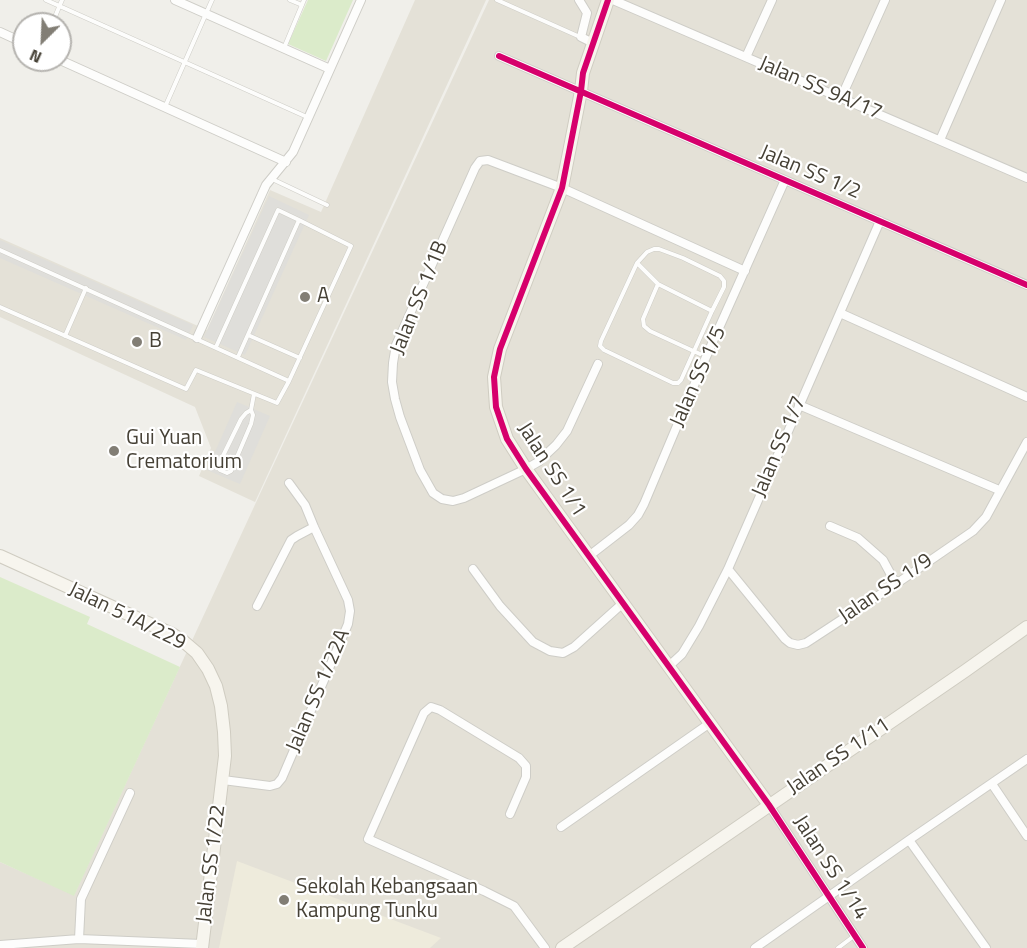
<!DOCTYPE html>
<style>
body{margin:0}
#map{position:relative;width:1027px;height:948px;overflow:hidden;background:#f0efea;font-family:"Titillium Web",sans-serif}
canvas{display:block}
.north{position:absolute;left:12px;top:12px;width:60px;height:60px;box-sizing:border-box;background:#fff;border:2px solid #b5b3af;border-radius:50%;rotate:204deg;font-size:16px;font-weight:700;line-height:24px;text-align:center;color:#464136}
.north::after{content:'';display:block;margin:auto;width:21px;height:27px;background:#827e75;clip-path:polygon(50% 0,100% 100%,50% 72%,0 100%)}
</style>
<div id="map">
<canvas width="1027" height="948"></canvas>
<div class="north">N</div>
</div>
<script>
const g = document.querySelector('canvas').getContext('2d');
g.lineJoin = 'round';
function fillPath(path, color) {
  g.fillStyle = color;
  g.fill(path, 'evenodd');
}
function shape(rows) {
  const path = new Path2D();
  for (const r of rows) {
    path.moveTo(r[0], r[1]);
    for (let i = 2; i < r.length; i += 2) path.lineTo(r[i], r[i + 1]);
  }
  return path;
}
function trace(path, color, width, dash) {
  g.strokeStyle = color;
  g.lineWidth = width;
  g.lineCap = dash ? 'butt' : 'round';
  g.setLineDash(dash || []);
  g.stroke(path);
}
function write(font, color, halo, rows, align = 'center') {
  g.font = font + ' "Titillium Web",sans-serif';
  g.lineWidth = 4.5;
  g.setLineDash([]);
  g.textBaseline = 'middle';
  g.strokeStyle = halo;
  g.fillStyle = color;
  for (const [text, x, y, turn = 0] of rows) {
    g.save();
    g.translate(x, y);
    g.rotate((+turn || 0) * Math.PI / 180);
    g.textAlign = isNaN(turn) ? turn : align;
    if (halo) g.strokeText(text, 0, 0);
    g.fillText(text, 0, 0);
    g.restore();
  }
}
fillPath(shape([
 [415,0,486,0,255,502,199,476,211,448,195,407,0,317,0,238,207,330,270,190,321,212],
 [489,0,1027,0,1027,948,0,948,0,862,74,895]
]), '#e4e1d7');
fillPath(shape([
 [237,861,441,938,430,948,219,948]
]), '#eeebdc');
fillPath(shape([
 [308,0,353,0,326,61,288,44],
 [0,577,90,617,87,624,180,667,74,896,0,862]
]), '#dbebca');
fillPath(shape([
 [269,196,309,215,245,355,204,337],
 [0,240,193,325,186,340,0,258],
 [237,402,270,416,240,484,207,470]
]), '#dfdeda');
const lane = shape([
 [46,0,307,117],
 [290,0,302,5],
 [497,0,580,37],
 [52,24,62,0],
 [284,48,304,0],
 [165,107,212,0],
 [272,179,327,205],
 [0,250,289,381,277,403,196,370,186,389,0,307],
 [637,263,601,341,600,346,604,350,673,383,678,383,681,380,712,311],
 [658,284,637,263,647,252,654,249,659,249,683,258,720,276,724,281,724,287,712,311,658,284,643,319,644,326,650,331,700,354],
 [248,335,300,358],
 [65,336,86,288],
 [216,347,278,210,299,220,238,357],
 [289,381,351,246,299,220],
 [251,410,246,413,241,419,218,466,220,470,227,473,231,471,251,424,253,415,251,410,254,394],
 [838,948,854,936]
]);
const street = shape([
 [175,0,330,69],
 [579,0,587,13,581,37,593,43],
 [613,0,1027,178],
 [0,32,24,43],
 [499,56,1027,285],
 [746,57,772,0],
 [60,60,286,162],
 [841,98,885,0],
 [940,140,1001,0],
 [840,313,1027,397],
 [197,338,266,185,293,152,361,0],
 [598,364,567,431,556,445,538,462,526,469,464,498,453,501,442,499,433,493,420,470,400,417,395,399,392,382,393,363,396,345,475,168,480,161,488,160,562,188,745,271],
 [799,405,999,490],
 [830,526,858,538,883,560,896,584],
 [589,556,629,525,638,515,644,504,706,357,785,180],
 [473,569,500,606,533,642,550,651,563,653,574,647,623,603],
 [728,569,785,639,790,643,798,645,806,643,896,584,973,531,986,517,1027,442],
 [257,606,291,540,297,536,314,527],
 [669,666,682,654,699,626,728,569,880,221],
 [223,780,270,786,277,784,282,778,348,624,350,611,348,600,314,527,305,505,289,483],
 [992,784,1027,836],
 [769,805,863,948],
 [510,814,526,777,526,766,519,758,440,710,431,707,424,713,368,839,484,891,514,906,545,948],
 [561,827,710,723],
 [909,840,986,948],
 [79,939,81,899,130,793],
 [0,945,79,939,202,944],
 [755,948,909,840,1027,759]
]);
const secondary = shape([
 [608,0,583,73,581,91,562,188,500,349,494,377,496,407,507,439,526,469,769,805],
 [0,556,172,634,183,641,197,653,208,669,216,686,221,706,224,732,225,756,202,948],
 [562,948,965,671,1027,627]
]);
trace(lane, '#cecdc7', 5);
trace(street, '#cecdc7', 10);
trace(secondary, '#cfccc1', 14);
trace(lane, '#fdfdfc', 4);
trace(street, '#fdfdfc', 8);
trace(secondary, '#f7f5ee', 12);
trace(shape([
 [608,0,583,73,581,91,562,188,500,349,494,377,496,407,507,439,526,469,769,805,863,948],
 [499,56,1027,285]
]), '#d6006c', 6);
for (const [x, y, r, color] of [
 [305,297,6,"#827e75"],
 [137,342,6,"#827e75"],
 [114,451,6,"#827e75"],
 [284,900,6,"#827e75"]
]) {
  const dot = new Path2D();
  dot.arc(x, y, r, 0, 2 * Math.PI);
  g.fillStyle = color;
  g.fill(dot);
  trace(dot, '#fff', 2);
}
write('21px', '#464136', '#fff', [
 ["Jalan SS 9A/17",820,89,23],
 ["Jalan SS 1/2",810,173,23],
 ["Jalan SS 1/1B",420,298,-68],
 ["Jalan SS 1/5",699,377,-66],
 ["Jalan SS 1/7",780,447,-67],
 ["Jalan SS 1/1",551,470,57],
 ["Jalan SS 1/9",886,589,-34],
 ["Jalan 51A/229",127,617,26],
 ["Jalan SS 1/22A",319,691,-67],
 ["Jalan SS 1/11",839,757,-34],
 ["Jalan SS 1/22",212,864,-83],
 ["Jalan SS 1/14",830,868,57]
]);
write('21px', '#464136', '#fff', [
 ["A",317,297],
 ["B",149,342],
 ["Gui Yuan",126,439],
 ["Crematorium",126,463],
 ["Sekolah Kebangsaan",296,888],
 ["Kampung Tunku",296,912]
], 'left');
</script>
